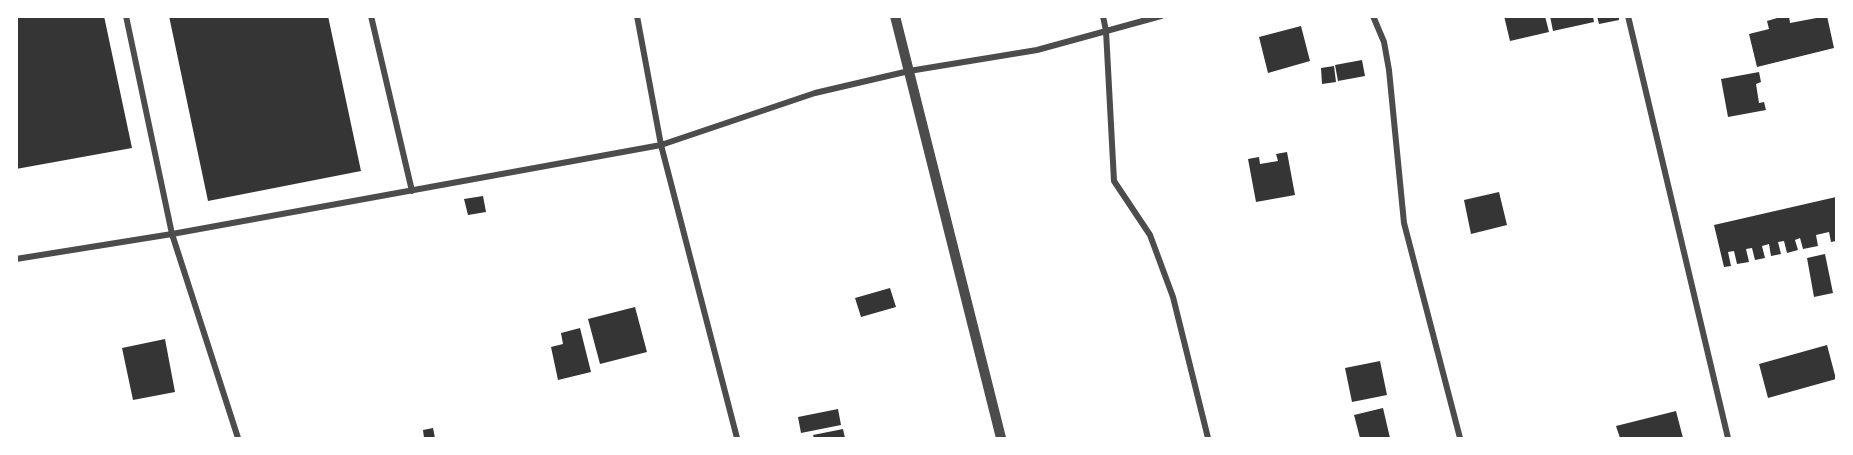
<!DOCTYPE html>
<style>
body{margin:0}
#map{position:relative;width:1853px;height:455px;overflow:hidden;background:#fff;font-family:"Alegreya Sans",sans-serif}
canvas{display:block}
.frame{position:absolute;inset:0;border:18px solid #fff;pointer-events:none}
</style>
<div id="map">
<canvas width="1853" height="455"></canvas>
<div class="frame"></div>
</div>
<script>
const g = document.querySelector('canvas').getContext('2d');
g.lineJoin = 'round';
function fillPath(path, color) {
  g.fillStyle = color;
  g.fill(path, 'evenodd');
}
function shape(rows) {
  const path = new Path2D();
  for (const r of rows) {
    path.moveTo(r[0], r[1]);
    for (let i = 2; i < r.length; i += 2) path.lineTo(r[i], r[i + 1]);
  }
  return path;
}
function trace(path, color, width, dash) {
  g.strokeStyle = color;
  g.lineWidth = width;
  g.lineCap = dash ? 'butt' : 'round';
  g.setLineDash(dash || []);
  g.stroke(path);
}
fillPath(shape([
 [16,16,104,16,132,148,16,169],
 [169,16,328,16,361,171,208,201],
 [1504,16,1545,16,1549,32,1510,41],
 [1550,16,1593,16,1594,22,1553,31],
 [1597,16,1619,16,1619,20,1599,24],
 [1784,16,1789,16,1790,23,1827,16,1834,48,1757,67,1749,34,1769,29,1767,21],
 [1301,26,1310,61,1268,73,1259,37],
 [1362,60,1365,76,1338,81,1335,65],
 [1334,66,1336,82,1322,84,1321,68],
 [1759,72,1761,82,1756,84,1759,103,1764,102,1766,110,1728,117,1721,79],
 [1287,152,1295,195,1256,202,1248,159,1259,157,1260,164,1278,161,1276,154],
 [1499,192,1507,225,1471,234,1464,200],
 [483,196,486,212,468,215,464,199],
 [1836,197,1836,241,1831,242,1829,232,1816,235,1818,246,1803,249,1800,238,1795,240,1798,250,1787,253,1784,241,1778,242,1781,254,1771,256,1769,244,1762,246,1765,258,1755,260,1752,248,1746,249,1749,262,1737,264,1734,251,1728,252,1731,266,1724,267,1714,225],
 [1825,254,1833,293,1814,297,1807,258],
 [890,288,896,307,861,317,855,298],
 [635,307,647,352,600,364,588,319],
 [580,328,591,372,558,380,551,347,563,344,561,333],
 [165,339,175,392,133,400,122,348],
 [1827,345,1836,379,1768,398,1759,364],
 [1380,361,1387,395,1352,402,1345,368],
 [1383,408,1390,438,1360,438,1354,415],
 [838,409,841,425,801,433,798,417],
 [1676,411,1683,438,1620,438,1616,426],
 [433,428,435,438,424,438,423,430],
 [843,429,845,438,814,438,813,435]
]), '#353535');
trace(shape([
 [126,16,172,234,238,438],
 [371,16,412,191],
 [637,16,661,145,737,438],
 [1103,16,1106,31,1114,181,1150,235,1173,297,1208,438],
 [1373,16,1384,42,1389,70,1404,223,1460,438],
 [1628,16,1728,438],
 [16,259,172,234,661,145,815,93,909,71,1037,50,1161,16]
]), '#4c4c4c', 6);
trace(shape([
 [895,16,1001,438]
]), '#4c4c4c', 10);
</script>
